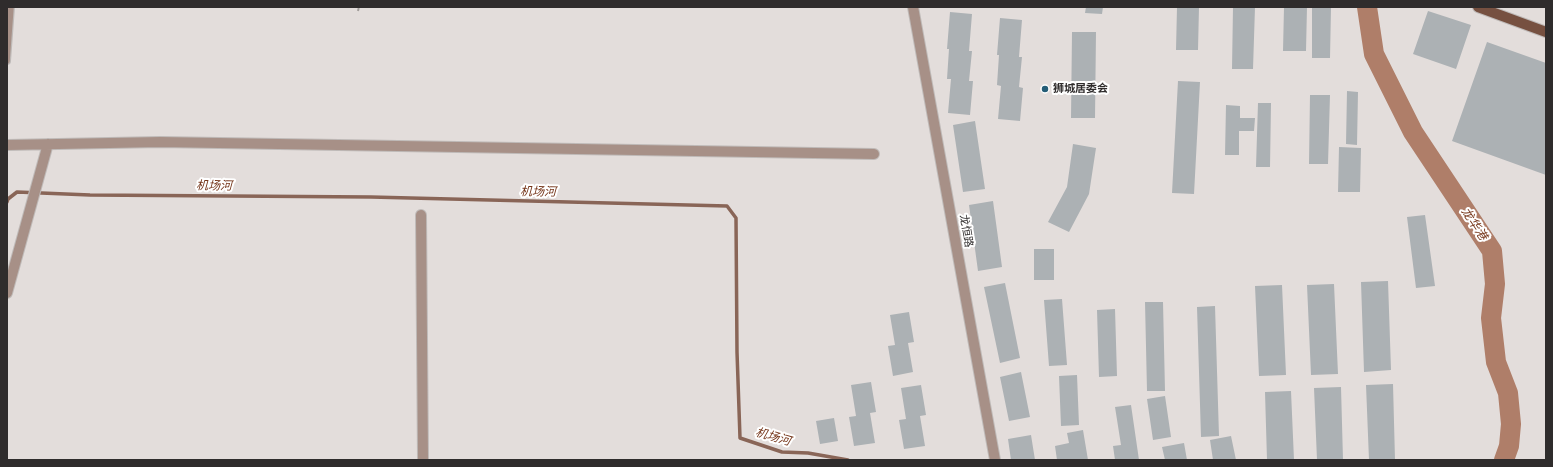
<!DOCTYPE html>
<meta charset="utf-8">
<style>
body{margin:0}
#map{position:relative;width:1553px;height:467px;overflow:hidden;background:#e3dddb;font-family:"Work Sans",sans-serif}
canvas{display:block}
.frame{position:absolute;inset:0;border:8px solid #2f2c2c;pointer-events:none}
</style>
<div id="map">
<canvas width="1553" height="467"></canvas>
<div class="frame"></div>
</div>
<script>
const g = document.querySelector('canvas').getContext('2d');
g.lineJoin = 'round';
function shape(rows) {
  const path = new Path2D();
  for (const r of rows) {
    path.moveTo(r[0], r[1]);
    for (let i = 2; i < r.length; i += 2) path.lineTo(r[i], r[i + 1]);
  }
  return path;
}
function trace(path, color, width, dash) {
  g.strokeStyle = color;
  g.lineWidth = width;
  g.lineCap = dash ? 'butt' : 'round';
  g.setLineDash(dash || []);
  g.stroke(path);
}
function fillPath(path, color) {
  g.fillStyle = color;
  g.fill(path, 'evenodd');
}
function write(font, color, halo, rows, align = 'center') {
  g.font = font + ' "Work Sans","Noto Sans SC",sans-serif';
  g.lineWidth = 4;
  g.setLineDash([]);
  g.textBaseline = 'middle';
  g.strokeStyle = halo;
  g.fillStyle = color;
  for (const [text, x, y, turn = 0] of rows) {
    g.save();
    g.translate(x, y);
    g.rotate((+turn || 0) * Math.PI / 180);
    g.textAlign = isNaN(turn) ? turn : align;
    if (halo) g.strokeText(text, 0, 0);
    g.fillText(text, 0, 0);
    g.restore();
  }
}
trace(shape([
 [7,202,8,199,17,192,90,195,371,197,727,206,736,218,737,352,740,438,782,452,808,453,848,460]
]), '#896557', 3.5);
trace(shape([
 [1367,7,1374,54,1413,132,1492,251,1495,284,1491,318,1496,362,1508,393,1511,424,1509,446,1504,460]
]), '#af7e69', 20);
fillPath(shape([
 [1086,7,1103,7,1102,14,1085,13],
 [1177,7,1199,7,1198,50,1176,50],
 [1233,7,1255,7,1253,69,1232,69],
 [1284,7,1307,7,1306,51,1283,51],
 [1312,7,1331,7,1330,58,1312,58],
 [1428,11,1471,25,1456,69,1413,54],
 [950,12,972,14,969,51,972,51,969,81,973,81,970,115,948,113,951,79,947,79,949,49,947,49],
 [1000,18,1022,20,1019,57,1022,57,1019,87,1023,88,1020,121,998,119,1001,86,997,85,999,55,997,55],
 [1072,32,1096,32,1095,118,1071,118],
 [1487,42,1546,63,1546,175,1452,141],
 [1178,81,1200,82,1194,194,1172,193],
 [1347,91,1358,92,1357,145,1346,144],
 [1310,95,1330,95,1328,164,1309,164],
 [1258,103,1271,103,1270,167,1256,167],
 [1226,105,1240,106,1240,118,1255,118,1254,131,1239,131,1239,155,1225,155],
 [975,121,985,189,963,192,953,125],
 [1073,144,1096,148,1089,194,1069,232,1048,222,1067,187],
 [1339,147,1361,148,1360,192,1338,192],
 [993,201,1002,267,978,271,969,205],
 [1425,215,1435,286,1416,288,1407,217],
 [1034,249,1054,249,1054,280,1034,280],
 [1388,281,1391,370,1364,372,1361,282],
 [1005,283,1020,358,1000,363,984,287],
 [1334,284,1338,374,1311,375,1307,285],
 [1282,285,1286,375,1259,376,1255,286],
 [1062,299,1067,365,1049,366,1044,300],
 [1145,302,1163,302,1165,391,1147,391],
 [1215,306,1219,436,1201,437,1197,307],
 [1115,309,1117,376,1099,377,1097,310],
 [909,312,914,342,908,343,913,372,893,376,888,346,895,345,890,315],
 [1021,372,1030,417,1009,421,1000,377],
 [1077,375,1079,425,1061,426,1059,376],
 [871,382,876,412,870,413,875,443,854,446,849,417,856,416,851,385],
 [1393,384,1395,460,1369,460,1366,385],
 [921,385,926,415,920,416,925,446,904,449,899,420,906,419,901,388],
 [1341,387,1343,460,1317,460,1314,388],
 [1291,391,1294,460,1267,460,1265,392],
 [1165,396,1171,437,1153,440,1147,399],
 [1131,405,1139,460,1115,460,1113,446,1121,445,1115,407],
 [834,418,838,441,820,444,816,421],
 [1083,430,1088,460,1057,460,1055,446,1069,443,1067,433],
 [1031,435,1035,460,1011,460,1008,439],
 [1231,436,1236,460,1213,460,1210,440],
 [1184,443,1187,460,1165,460,1162,447]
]), '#acb1b4');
const service = shape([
 [7,61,11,7]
]);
const minor = shape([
 [913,7,995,460],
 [7,145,160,142,874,154],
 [421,215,423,460],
 [7,293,48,144]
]);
const primary = shape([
 [1478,7,1546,32]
]);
trace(service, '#bfbab8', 8);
trace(minor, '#bfbab8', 12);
trace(primary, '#bfbab8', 12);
trace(shape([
 [358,11,359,7]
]), '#a29d9b', 2, [3, 2]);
trace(service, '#a79087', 5.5);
trace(minor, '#a79087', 10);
trace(primary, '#765040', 10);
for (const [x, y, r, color] of [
 [1045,89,4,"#235c76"]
]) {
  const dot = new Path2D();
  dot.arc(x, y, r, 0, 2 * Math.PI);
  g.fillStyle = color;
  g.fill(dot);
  trace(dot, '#fff', 1.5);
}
write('bold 11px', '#2f2c2c', '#fff', [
 ["狮城居委会",1053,89]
], 'left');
write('11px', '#2f2c2c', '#fff', [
 ["龙恒路",966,231,80]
]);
write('italic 12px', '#753519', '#fff', [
 ["机场河",214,186,1],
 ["机场河",538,192,1],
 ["龙华港",1474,224,56],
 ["机场河",773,437,16]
]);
</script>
